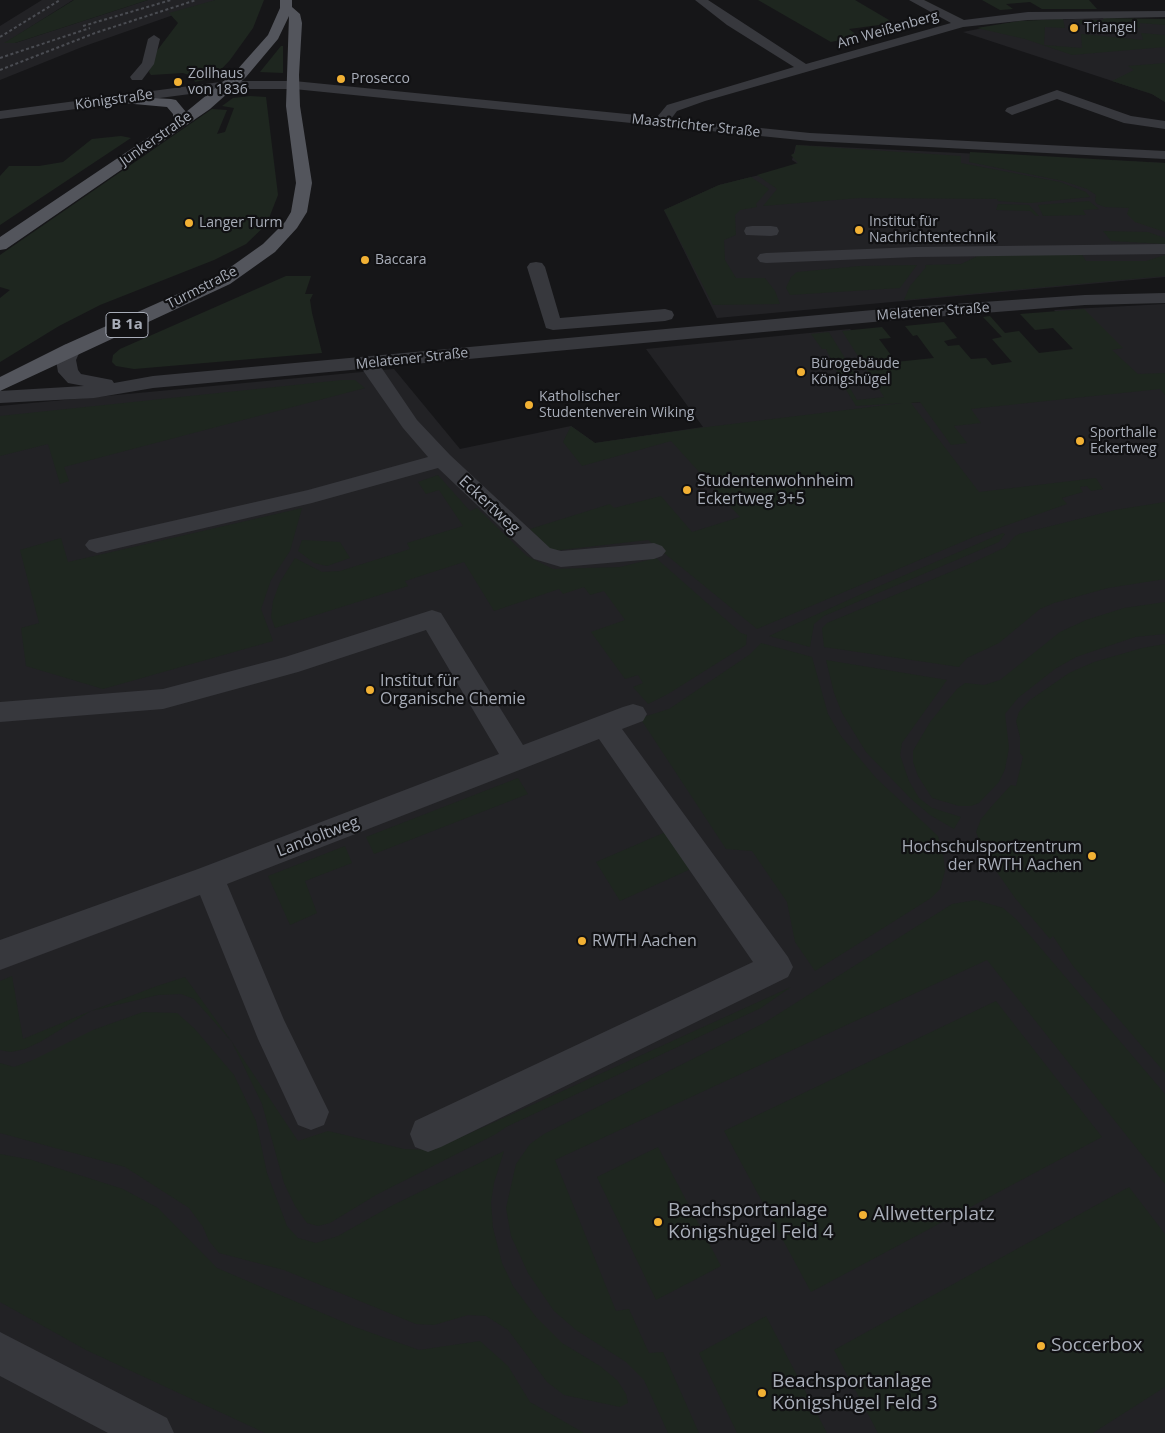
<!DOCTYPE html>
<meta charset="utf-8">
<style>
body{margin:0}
canvas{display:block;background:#161618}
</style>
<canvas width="1165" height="1433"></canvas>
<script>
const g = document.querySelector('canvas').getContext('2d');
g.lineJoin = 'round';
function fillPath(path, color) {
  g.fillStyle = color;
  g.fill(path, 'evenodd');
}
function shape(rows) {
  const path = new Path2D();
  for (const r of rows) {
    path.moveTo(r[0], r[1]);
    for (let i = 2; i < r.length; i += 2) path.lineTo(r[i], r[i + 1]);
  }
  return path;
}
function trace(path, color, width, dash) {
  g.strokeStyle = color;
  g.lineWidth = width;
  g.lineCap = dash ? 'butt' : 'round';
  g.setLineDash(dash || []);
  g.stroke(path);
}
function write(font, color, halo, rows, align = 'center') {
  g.font = font + ' "Open Sans",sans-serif';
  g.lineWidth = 4.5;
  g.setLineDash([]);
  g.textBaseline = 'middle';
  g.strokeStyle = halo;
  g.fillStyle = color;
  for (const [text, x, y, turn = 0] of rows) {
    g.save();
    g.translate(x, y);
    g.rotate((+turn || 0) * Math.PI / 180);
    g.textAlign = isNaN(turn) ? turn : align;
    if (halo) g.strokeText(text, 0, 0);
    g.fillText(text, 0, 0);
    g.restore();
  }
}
fillPath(shape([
 [42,0,73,0,5,43,15,43,148,0,216,0,82,47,0,80,0,26],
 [1076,19,1165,19,1165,102,1152,94,963,32,1009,23],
 [796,145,1165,163,1165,277,717,318,664,210,719,185,800,165,792,160],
 [1165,304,1165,1433,0,1433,0,406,394,369,460,449,571,426,595,443,703,427,646,349,850,329,911,403,1127,383,1054,310]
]), '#222225');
fillPath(shape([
 [74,0,148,0,15,43,4,43],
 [215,0,264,0,253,28,230,60,213,78,195,82,192,76,183,73,151,75,149,72,156,52,178,23,169,13],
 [758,0,855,0,894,23,849,29,858,36,831,42],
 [982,0,1089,0,1097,9,1042,9,1030,2,1006,4,1013,9,1000,10],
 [1103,18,1165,19,1165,25,1139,23,1140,28,1080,24,1079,20,1104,20],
 [1063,19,1065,28,1045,27,1044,45,1082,48,1081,34,1143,40,1141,33,1165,35,1165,47,1072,55,1025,39,977,28,1019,21],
 [281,46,283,46,283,73,260,72],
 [1165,63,1165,102,1152,94,1112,81,1134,70,1128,66],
 [250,96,266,97,278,195,269,218,271,220,246,244,214,260,100,305,59,326,0,362,0,298,10,290,0,287,0,255,212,109,227,110,217,134,225,132,234,108,222,106,233,98],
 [121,136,131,138,0,225,0,176,9,166,39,166,63,162,92,139],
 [796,145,961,156,961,163,1060,182,1086,192,1090,197,1031,203,998,201,997,199,860,198,763,206,777,189,757,175,798,163,791,155,795,153],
 [970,152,1165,163,1165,232,1135,222,1127,214,1129,208,1105,207,1097,204,1095,201,1096,195,1087,189,1063,181,969,162],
 [751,177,769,189,756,204,757,207,740,210,735,215,736,235,724,240,725,260,736,278,765,278,775,291,780,304,713,305,664,210,719,185],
 [1089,201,1099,209,1083,210,1086,215,1043,216,1038,205],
 [998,204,1029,205,1039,216,1036,216,1030,211,996,210],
 [1103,231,1148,232,1165,238,1165,244,1111,241],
 [1081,253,1086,261,1146,261,1165,255,1165,276,904,300,910,286,926,267,925,265,961,264,980,255],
 [917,265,900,288,790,295,786,288,791,277,797,272,860,266],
 [286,276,311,276,305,294,313,294,310,300,312,313,322,353,134,369,116,366,112,362,113,355,120,349],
 [1084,309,1123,348,1112,350,1138,374,1165,373,1165,395,1160,389,971,409,981,423,954,426,967,443,951,445,920,402,911,403,979,492,1096,478,1103,489,1091,491,1087,486,1080,487,1083,492,1062,498,1067,504,976,536,757,629,648,540,552,551,530,529,610,504,614,508,661,496,692,532,740,517,671,441,582,466,563,442,571,426,595,443,699,428,903,403,856,406,845,388,850,388,857,400,884,397,842,331,882,327,891,338,879,339,896,362,934,358,917,335,913,336,905,326,944,322,957,338,944,341,948,346,959,345,971,359,986,358,992,365,1012,362,992,339,1002,337,983,317,990,316,1005,333,1019,331,1039,353,1073,349,1053,328,1035,330,1020,314],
 [829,332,830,334,855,374,839,376,826,349,822,349,811,334],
 [342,380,355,380,365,388,64,467,69,481,60,484,48,444,0,456,0,416],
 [438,475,470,511,477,508,527,556,553,569,620,567,656,558,741,633,747,635,746,645,668,694,648,704,633,687,643,683,638,675,625,679,591,632,625,620,604,591,590,595,584,587,563,594,559,589,494,611,464,562,405,581,408,586,275,628,271,617,273,601,280,582,295,558,322,572,340,571,410,549,407,543,463,526,439,490,426,494,418,482],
 [1165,502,1165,579,1108,588,1054,603,1040,609,999,643,967,658,959,667,824,647,822,628,827,623,972,563,1006,547,1014,537,1019,534,1115,510],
 [302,508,290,551,271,580,261,609,273,641,103,689,26,666,21,628,39,623,20,550,61,538,68,562],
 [1003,533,1005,534,999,542,824,616,814,624,810,647,769,636,877,587],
 [302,540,340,542,350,558,327,566,314,563,298,551],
 [1165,602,1165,634,1135,637,1076,657,1055,669,1018,698,1005,714,1009,748,1005,769,999,782,979,803,971,806,959,806,932,798,918,776,913,762,913,751,930,722,957,689,965,683,984,685,1000,680,1060,632,1086,620,1124,608],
 [761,643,812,657,828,714,841,736,876,778,938,836,943,854,945,871,940,889,931,898,815,971,795,942,787,902,752,851,726,849,640,718,669,709,749,655],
 [1165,644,1165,1073,1073,966,1053,936,1050,939,1015,898,985,855,976,832,981,819,991,807,1011,785,1016,786,1023,757,1020,753,1020,737,1016,721,1019,712,1030,700,1069,673,1094,662,1142,648],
 [826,660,947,680,902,743,900,755,909,781,919,798,932,808,961,817,954,829,930,815,910,798,866,752,842,713,834,693],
 [518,778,528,794,374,854,366,837],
 [668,831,693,868,620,901,596,862],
 [345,846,352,863,305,881,317,913,290,925,268,876],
 [976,900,1003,908,1016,919,1165,1094,1165,1184,987,960,555,1160,616,1311,629,1309,649,1353,663,1352,699,1433,668,1433,644,1380,626,1362,576,1330,554,1311,528,1273,511,1236,506,1208,516,1164,530,1144,544,1134,764,1023,952,904],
 [12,976,23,1039,91,1011,157,986,185,977,232,1042,298,1141,328,1131,404,1149,433,1150,791,987,761,1008,506,1127,496,1134,376,1195,330,1223,318,1226,307,1223,295,1206,284,1183,262,1104,232,1042,194,999,181,994,158,995,91,1011,40,1042,25,1049,11,1052,0,1050,0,981],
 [996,1001,1102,1137,811,1292,724,1131],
 [143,1012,177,1013,194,1028,234,1075,256,1121,267,1173,287,1226,298,1238,316,1243,338,1236,393,1205,504,1151,494,1183,491,1202,493,1228,502,1263,513,1286,536,1317,562,1343,600,1366,617,1380,626,1394,628,1403,620,1407,564,1395,547,1382,508,1330,486,1316,468,1315,434,1325,416,1324,284,1270,219,1253,209,1241,203,1227,189,1208,125,1167,0,1133,0,1063,14,1067,33,1060,93,1030],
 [658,1147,721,1266,656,1300,597,1177],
 [0,1154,32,1160,123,1189,158,1208,217,1268,355,1327,419,1350,480,1341,508,1366,530,1402,584,1433,265,1433,86,1350,0,1302],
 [1129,1187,1165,1234,1165,1387,1093,1433,878,1433,834,1350],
 [766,1316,827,1433,737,1433,699,1353]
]), '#1e261f');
fillPath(shape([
 [695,0,708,0,806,64,951,23,909,0,924,0,964,20,1028,12,1165,11,1165,17,1028,20,963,27,705,101,677,111,671,119,810,133,1165,151,1165,159,810,141,294,89,228,89,0,119,0,111,228,81,294,81,657,117,667,105,794,67,727,25,695,0],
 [154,35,160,39,154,64,142,80,132,80,130,77,142,63,148,39,154,35],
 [1057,90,1131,116,1165,121,1165,129,1124,123,1057,99,1012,115,1005,111,1007,108,1057,90],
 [752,226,771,226,777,227,779,231,777,235,771,236,746,235,744,231,746,227,752,226],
 [1165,244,1165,254,916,257,766,263,760,262,757,258,760,254,766,253,916,247,1165,244],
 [536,262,542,263,545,267,560,318,665,309,672,311,674,315,672,319,665,321,553,330,546,328,527,267,530,263,536,262],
 [1165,293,1165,303,1085,305,895,320,381,367,417,420,450,455,550,548,561,551,654,543,662,546,666,551,662,556,654,559,561,567,534,559,438,468,312,503,97,553,89,550,85,545,89,540,308,490,428,457,403,428,362,369,153,388,94,398,0,403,0,391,84,386,68,383,58,372,56,360,64,345,71,343,78,345,81,349,76,360,78,370,81,374,112,380,114,383,153,376,895,308,1085,295,1165,293],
 [432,610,441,613,523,745,623,707,633,704,643,707,647,714,643,721,622,729,788,957,793,967,788,977,441,1147,428,1152,415,1147,410,1134,415,1121,753,962,599,739,227,884,284,1020,329,1112,324,1125,311,1130,298,1125,258,1039,200,895,0,970,0,940,198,869,499,754,426,630,298,672,163,709,0,722,0,702,163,689,285,657,432,610],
 [0,1332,167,1418,174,1433,108,1433,0,1376,0,1332]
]), '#37383d');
fillPath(shape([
 [280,0,292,0,292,7,300,14,302,23,299,75,300,106,312,183,307,212,297,228,275,252,230,284,0,391,0,377,64,345,218,276,263,244,285,222,291,212,296,183,286,106,289,16,278,39,246,77,210,109,6,249,0,250,0,237,173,121,173,114,167,107,123,103,116,99,118,96,171,99,176,100,186,112,236,71,268,35,280,8,280,0]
]), '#53555c');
trace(shape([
 [83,26,171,0],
 [0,37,60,0],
 [0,58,90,28],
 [0,70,95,33,196,0]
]), '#4a4c52', 2, [3, 2.5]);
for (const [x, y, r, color] of [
 [1074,28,5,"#f2b134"],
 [341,79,5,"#f2b134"],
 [178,82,5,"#f2b134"],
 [189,223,5,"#f2b134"],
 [859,230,5,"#f2b134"],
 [365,260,5,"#f2b134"],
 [801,372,5,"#f2b134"],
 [529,405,5,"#f2b134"],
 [1080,441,5,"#f2b134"],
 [687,490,5,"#f2b134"],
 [370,690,5,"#f2b134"],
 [1092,856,5,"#f2b134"],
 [582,941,5,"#f2b134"],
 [863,1215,5,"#f2b134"],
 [658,1222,5,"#f2b134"],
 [1041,1346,5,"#f2b134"],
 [762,1393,5,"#f2b134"]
]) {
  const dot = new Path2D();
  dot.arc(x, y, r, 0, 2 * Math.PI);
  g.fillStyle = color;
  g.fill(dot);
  trace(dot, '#111113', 2);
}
write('14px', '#a8adb8', '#111113', [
 ["Triangel",1084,28],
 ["Zollhaus",188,74],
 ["von 1836",188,90],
 ["Prosecco",351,79],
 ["Institut für",869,222],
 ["Nachrichtentechnik",869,238],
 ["Langer Turm",199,223],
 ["Baccara",375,260],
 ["Bürogebäude",811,364],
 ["Königshügel",811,380],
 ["Katholischer",539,397],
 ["Studentenverein Wiking",539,413],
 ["Sporthalle",1090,433],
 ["Eckertweg",1090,449]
], 'left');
write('14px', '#a8adb8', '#111113', [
 ["Am Weißenberg",888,30,-16],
 ["Königstraße",114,100,-8],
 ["Maastrichter Straße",696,126,6],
 ["Junkerstraße",156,139,-35],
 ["Turmstraße",202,288,-27],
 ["Melatener Straße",933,312,-4],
 ["Melatener Straße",412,359,-6]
]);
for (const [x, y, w] of [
 [127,325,42]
]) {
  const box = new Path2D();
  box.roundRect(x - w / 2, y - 12.5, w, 25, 4);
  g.fillStyle = '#111113';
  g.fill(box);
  trace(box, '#a8adb8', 1);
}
write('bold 15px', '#a8adb8', null, [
 ["B 1a",127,325]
]);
write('16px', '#a8adb8', '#111113', [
 ["Studentenwohnheim",697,481],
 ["Eckertweg 3+5",697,499],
 ["Institut für",380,681],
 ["Organische Chemie",380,699],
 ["Hochschulsportzentrum",1082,847,"right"],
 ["der RWTH Aachen",1082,865,"right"],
 ["RWTH Aachen",592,941]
], 'left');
write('16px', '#a8adb8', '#111113', [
 ["Eckertweg",489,505,43],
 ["Landoltweg",318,837,-21]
]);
write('19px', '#a8adb8', '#111113', [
 ["Beachsportanlage",668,1211],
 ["Königshügel Feld 4",668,1233],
 ["Allwetterplatz",873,1215],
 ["Soccerbox",1051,1346],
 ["Beachsportanlage",772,1382],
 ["Königshügel Feld 3",772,1404]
], 'left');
</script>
